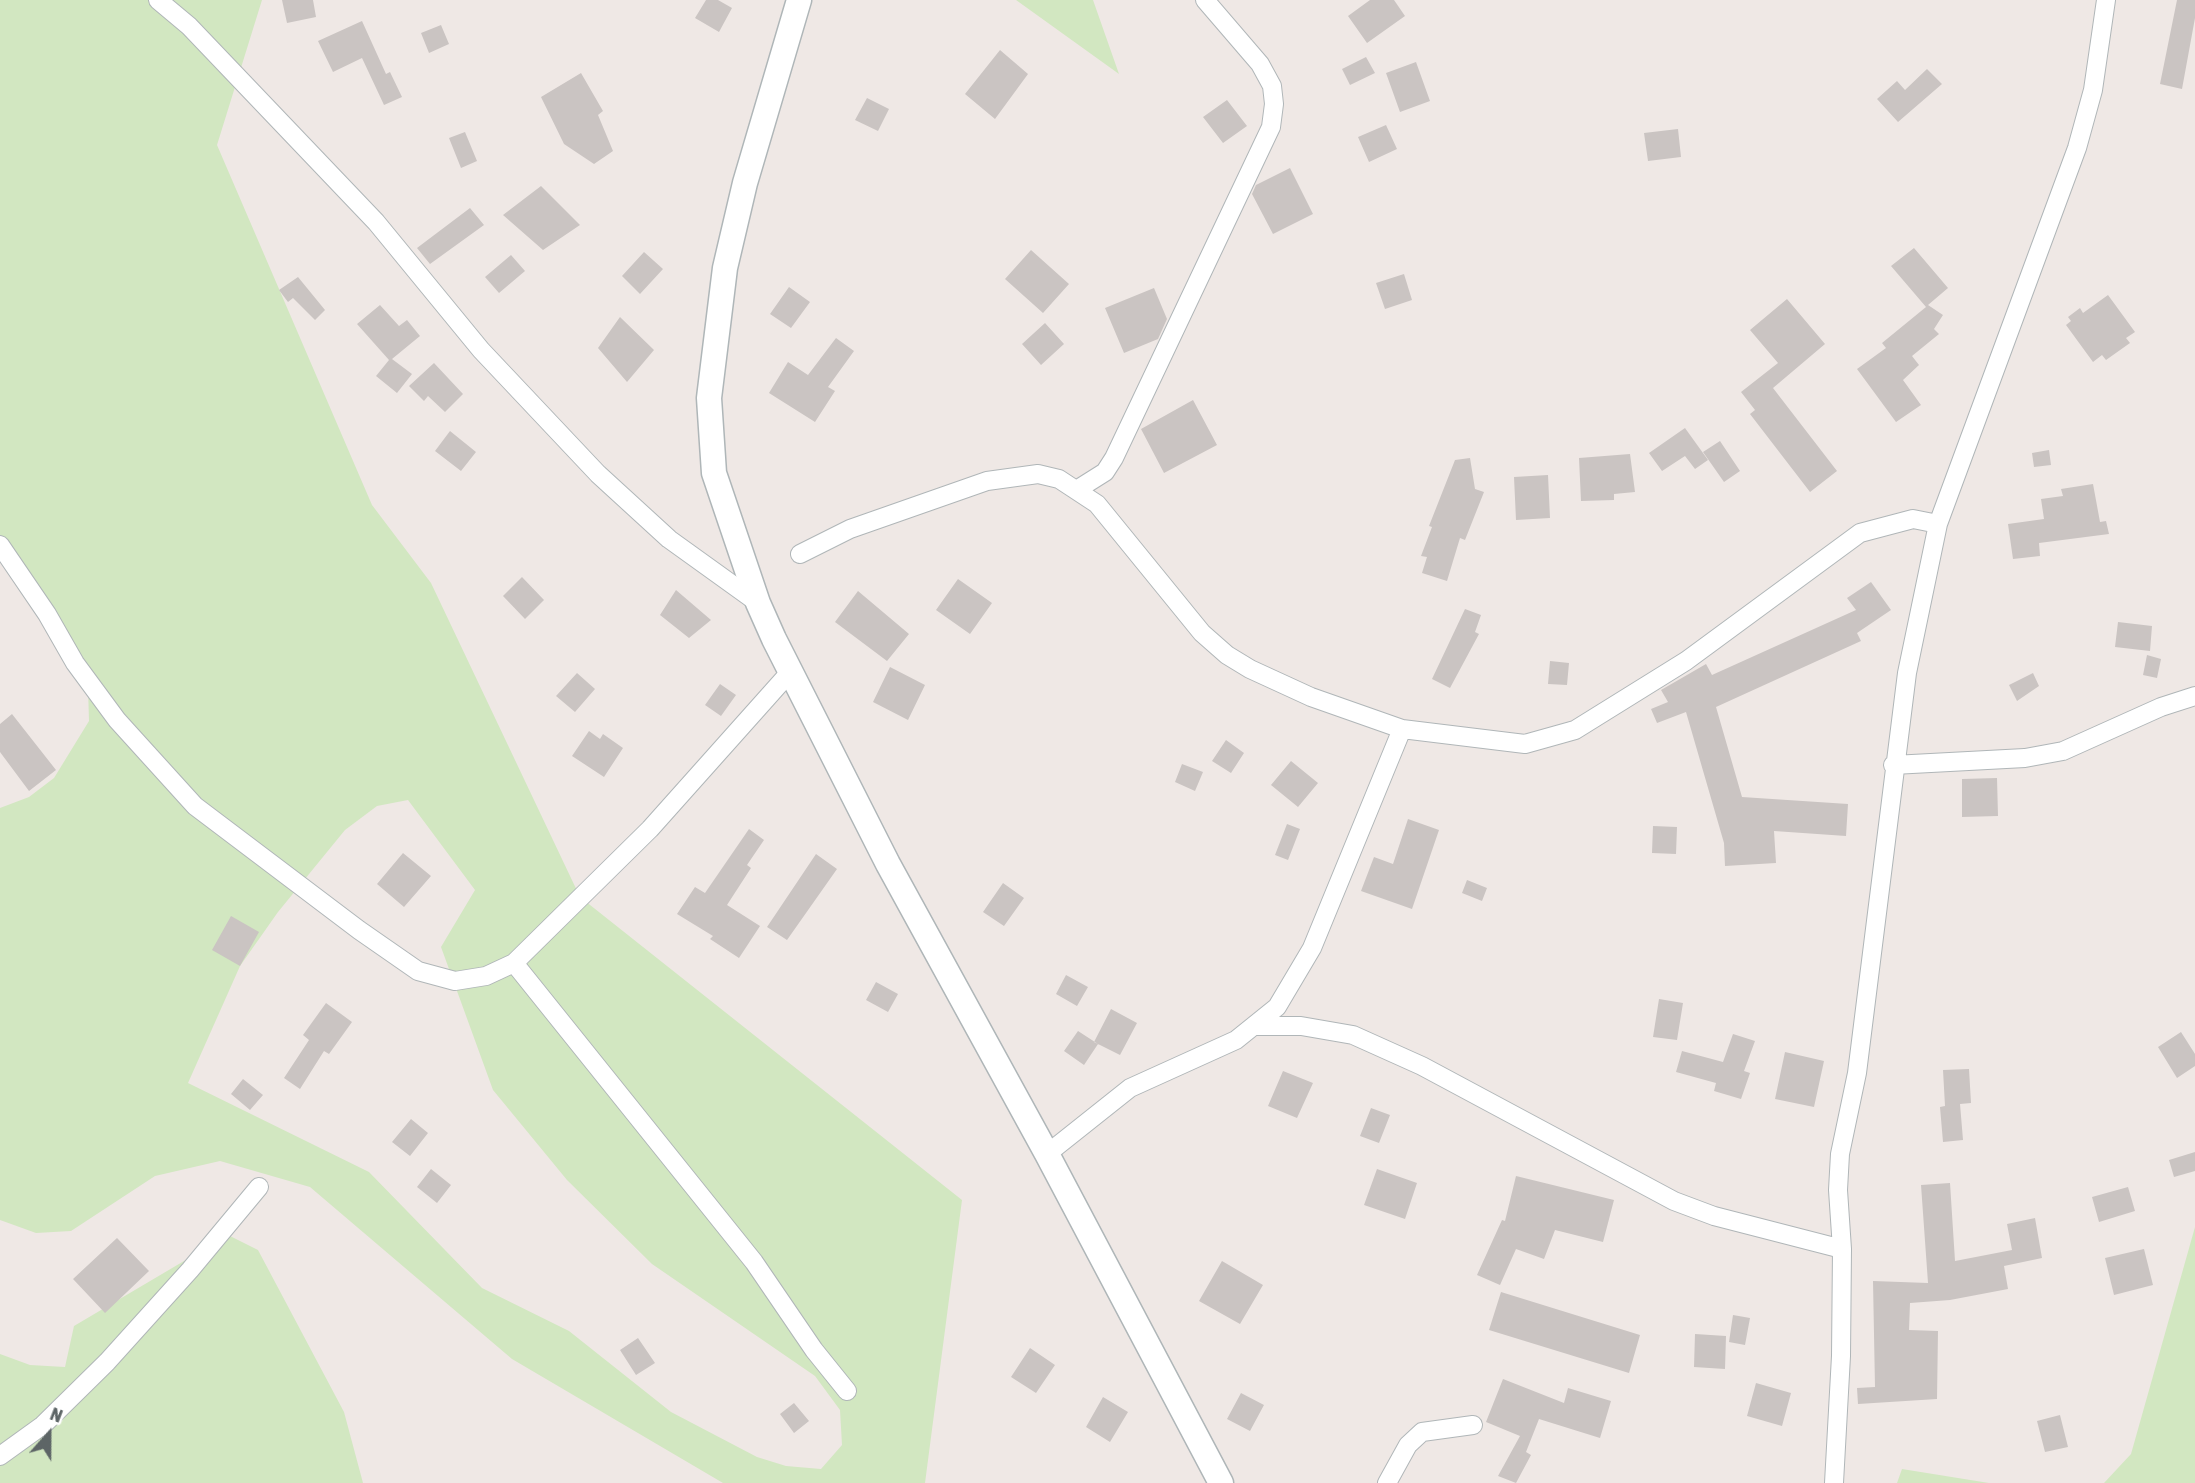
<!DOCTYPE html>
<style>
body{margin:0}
#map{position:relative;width:2195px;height:1483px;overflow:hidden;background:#efe8e5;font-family:"Asap Condensed",sans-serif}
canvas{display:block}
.north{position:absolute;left:14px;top:1399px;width:70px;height:70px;-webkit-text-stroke:5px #fff;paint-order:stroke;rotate:21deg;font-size:19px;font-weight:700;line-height:28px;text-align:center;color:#5d6566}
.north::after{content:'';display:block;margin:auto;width:24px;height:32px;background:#5d6566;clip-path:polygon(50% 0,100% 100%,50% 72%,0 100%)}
</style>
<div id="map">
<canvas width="2195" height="1483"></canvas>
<div class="north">N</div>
</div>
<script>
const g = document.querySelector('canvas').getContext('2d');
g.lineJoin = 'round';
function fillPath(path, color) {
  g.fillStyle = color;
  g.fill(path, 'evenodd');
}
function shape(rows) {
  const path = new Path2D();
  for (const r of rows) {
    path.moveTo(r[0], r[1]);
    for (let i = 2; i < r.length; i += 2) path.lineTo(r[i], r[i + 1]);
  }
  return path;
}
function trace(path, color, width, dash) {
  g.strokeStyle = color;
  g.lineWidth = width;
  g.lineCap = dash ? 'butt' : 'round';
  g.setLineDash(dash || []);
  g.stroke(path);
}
fillPath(shape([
 [0,0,262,0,217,145,372,505,431,583,580,897,962,1200,925,1483,723,1483,512,1359,310,1187,220,1161,155,1176,71,1231,36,1233,0,1220,0,808,29,797,54,778,89,721,88,687,0,559],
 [408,800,475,890,441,947,493,1090,567,1180,652,1264,815,1376,840,1410,842,1445,821,1469,786,1466,757,1457,671,1412,569,1331,482,1288,369,1172,188,1083,240,966,278,912,345,830,377,806],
 [1016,0,1093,0,1119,74],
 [2195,1227,2195,1483,2104,1483,2131,1454],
 [228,1235,258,1250,344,1412,363,1483,0,1483,0,1354,30,1365,65,1367,74,1326],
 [1902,1469,1989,1483,1897,1483]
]), '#d2e7c1');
fillPath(shape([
 [282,0,313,0,316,17,287,23],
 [706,0,718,0,732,8,719,32,695,18],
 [1370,0,1394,0,1405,16,1367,43,1348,16],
 [2177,0,2195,0,2195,18,2182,89,2160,84],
 [362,21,386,74,390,72,402,97,384,105,362,58,333,72,318,41],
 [441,25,449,44,429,53,421,33],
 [1000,50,1028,74,995,119,965,94],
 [1366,57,1375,73,1350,85,1342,69],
 [1416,62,1430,101,1400,112,1386,73],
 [1927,69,1942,84,1898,122,1877,99,1897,81,1905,90],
 [581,73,603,111,598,115,613,151,594,164,564,144,541,97],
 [867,98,889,109,878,131,855,120],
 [1227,100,1247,126,1223,143,1203,117],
 [1386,125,1397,149,1369,162,1358,137],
 [1678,129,1681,157,1648,161,1644,133],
 [465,132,477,161,461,168,449,138],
 [1290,168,1313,214,1273,234,1252,194,1256,185],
 [541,186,580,225,543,250,503,215],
 [470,208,484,225,430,264,417,248],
 [1914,248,1948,288,1928,305,1943,315,1934,329,1939,334,1912,356,1919,365,1903,380,1921,405,1896,422,1857,369,1886,348,1882,343,1926,307,1891,266],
 [1031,250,1069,284,1043,313,1005,279],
 [644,252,663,269,640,294,622,276],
 [511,255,525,271,499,293,485,277],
 [1404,274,1412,300,1385,309,1376,283],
 [298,277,325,310,315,320,293,298,288,302,279,290],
 [789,287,810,302,791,328,770,314],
 [1154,288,1167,319,1158,339,1124,353,1105,308],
 [2108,295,2135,332,2126,338,2130,343,2106,360,2102,355,2093,362,2066,325,2071,321,2068,317,2080,308,2083,313],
 [1787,299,1825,344,1773,388,1837,471,1810,492,1750,414,1755,410,1741,392,1778,363,1750,330],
 [380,305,399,326,407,320,420,336,392,359,412,374,397,393,376,376,389,360,357,324],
 [620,317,654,350,627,382,598,348],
 [1045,323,1064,344,1041,365,1022,344],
 [836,338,854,351,828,387,835,391,815,422,769,393,788,362,808,375],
 [434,363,463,394,445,412,428,396,424,401,409,386],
 [1193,400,1217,445,1164,473,1141,429],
 [1685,428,1708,460,1695,469,1685,456,1662,471,1649,453],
 [450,431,476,452,461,471,435,451],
 [1720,441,1740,471,1724,482,1703,452],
 [2049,450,2051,465,2034,467,2032,453],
 [1630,454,1635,492,1614,494,1614,500,1581,501,1579,458],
 [1470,458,1475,489,1484,492,1465,540,1460,538,1447,581,1422,573,1427,557,1421,556,1432,527,1429,526,1455,460],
 [1548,475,1550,518,1516,520,1514,477],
 [2093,484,2100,522,2106,521,2109,534,2039,543,2040,556,2013,559,2008,524,2044,519,2041,499,2063,496,2061,489],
 [522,577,544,600,525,619,503,596],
 [958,579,992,603,970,634,936,610],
 [1871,582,1891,610,1857,633,1861,641,1716,707,1742,797,1848,804,1846,836,1774,831,1776,863,1725,866,1724,843,1686,712,1657,723,1651,709,1668,702,1661,690,1706,664,1712,675,1856,610,1847,598],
 [676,590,711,620,689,638,660,615],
 [858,591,909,634,887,661,835,622],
 [1465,609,1481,615,1475,632,1479,634,1450,688,1432,679],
 [2118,622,2152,626,2150,651,2115,647],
 [2147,655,2161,659,2157,678,2143,675],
 [1550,661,1569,663,1567,685,1548,684],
 [890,667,925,685,908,720,873,702],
 [577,673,595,689,575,712,556,696],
 [2033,673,2039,686,2017,701,2009,685],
 [720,684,736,695,721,716,705,705],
 [12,714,56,770,29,791,0,752,0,724],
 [589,731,600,739,603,734,623,748,604,777,572,756],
 [1226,740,1244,753,1231,773,1212,761],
 [1291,761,1318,783,1298,807,1271,785],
 [1182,764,1203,772,1195,791,1175,782],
 [1997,778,1998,816,1962,817,1962,779],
 [1408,819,1439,830,1412,909,1361,891,1374,857,1393,864],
 [1287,824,1300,829,1288,860,1275,855],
 [1653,826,1677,827,1676,854,1652,853],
 [749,829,764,840,747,865,751,868,727,905,760,926,739,958,710,939,713,936,677,914,695,887,705,893],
 [403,853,431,876,404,907,377,884],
 [816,854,837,869,787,940,767,927],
 [1467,880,1487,888,1482,901,1462,893],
 [1003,883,1024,898,1004,926,983,912],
 [231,916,259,932,240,966,212,950],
 [1066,975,1088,987,1077,1006,1056,994],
 [876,982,898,994,888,1012,866,1000],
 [1659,999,1683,1003,1677,1040,1653,1037],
 [326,1003,352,1022,329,1054,324,1051,300,1089,284,1078,309,1040,303,1035],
 [1111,1009,1137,1023,1120,1055,1094,1042],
 [1078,1031,1098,1044,1084,1065,1064,1051],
 [2181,1032,2195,1054,2195,1066,2177,1078,2158,1047],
 [1733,1034,1755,1041,1744,1071,1750,1073,1741,1099,1714,1091,1716,1083,1676,1072,1682,1051,1723,1062],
 [1785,1052,1824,1061,1814,1107,1775,1099],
 [1969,1069,1971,1103,1960,1104,1963,1140,1943,1142,1940,1107,1945,1106,1943,1070],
 [1283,1071,1313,1083,1297,1118,1268,1106],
 [243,1079,263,1095,250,1110,231,1094],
 [1371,1108,1390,1115,1379,1143,1360,1136],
 [411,1119,428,1133,410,1156,392,1142],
 [2195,1152,2195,1171,2174,1177,2169,1160],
 [431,1169,451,1185,437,1203,417,1187],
 [1377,1169,1417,1183,1405,1219,1364,1205],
 [1516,1176,1614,1200,1603,1242,1555,1230,1544,1259,1516,1249,1500,1285,1477,1275,1502,1220,1505,1221],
 [1950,1183,1955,1261,2012,1250,2007,1224,2035,1218,2042,1258,2004,1266,2008,1289,1950,1300,1910,1303,1909,1330,1938,1331,1937,1399,1858,1404,1857,1388,1875,1387,1873,1281,1928,1283,1921,1185],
 [2128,1187,2135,1211,2099,1222,2092,1197],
 [117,1238,149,1271,105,1313,73,1279],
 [2144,1249,2153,1285,2114,1295,2105,1258],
 [1222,1261,1263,1285,1240,1324,1199,1301],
 [1501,1292,1640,1335,1629,1373,1489,1330],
 [1733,1315,1750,1318,1745,1345,1729,1342],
 [1695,1334,1726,1336,1725,1369,1694,1367],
 [638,1338,655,1363,636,1375,620,1350],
 [1030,1348,1055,1365,1036,1393,1011,1377],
 [1503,1379,1564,1403,1568,1388,1611,1401,1600,1438,1539,1419,1526,1452,1531,1455,1516,1483,1498,1476,1520,1436,1486,1422],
 [1756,1383,1791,1393,1782,1426,1747,1416],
 [1241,1393,1264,1405,1250,1431,1227,1419],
 [1103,1397,1128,1412,1110,1442,1086,1427],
 [794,1403,809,1421,794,1433,780,1414],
 [2060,1415,2068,1447,2045,1452,2037,1421]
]), '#cac4c2');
const street = shape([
 [158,0,189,26,376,222,481,350,598,474,669,539,758,603],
 [1078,489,1105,472,1114,458,1271,127,1274,104,1272,86,1260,64,1205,0],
 [0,545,47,614,75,663,117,720,195,806,359,930,418,971,455,981,486,976,514,963,650,829,791,671],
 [800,554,850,529,987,481,1038,474,1059,479,1097,504,1202,633,1227,655,1250,669,1311,697,1402,729,1525,744,1575,730,1686,661,1860,533,1913,519,1938,524],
 [1893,765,2025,758,2063,751,2161,707,2195,696],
 [514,963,754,1262,814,1350,847,1391],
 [1256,1026,1301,1026,1353,1035,1422,1066,1674,1201,1714,1216,1842,1249],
 [1047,1154,1130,1088,1236,1040,1277,1007,1312,948,1402,729],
 [0,1456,43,1425,107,1362,190,1270,259,1187],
 [1387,1483,1408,1445,1422,1432,1473,1425],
 [1834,1483,1841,1356,1842,1249,1838,1190,1840,1154,1857,1073,1907,673,1938,524,2077,148,2093,90,2106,0]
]);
const secondary = shape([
 [799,0,745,183,725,268,709,398,714,473,758,603,774,639,888,864,1047,1154,1221,1483]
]);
trace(street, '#b0b6b8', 20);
trace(secondary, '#afb6b8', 27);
trace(street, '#fff', 18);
trace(secondary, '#fff', 24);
</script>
